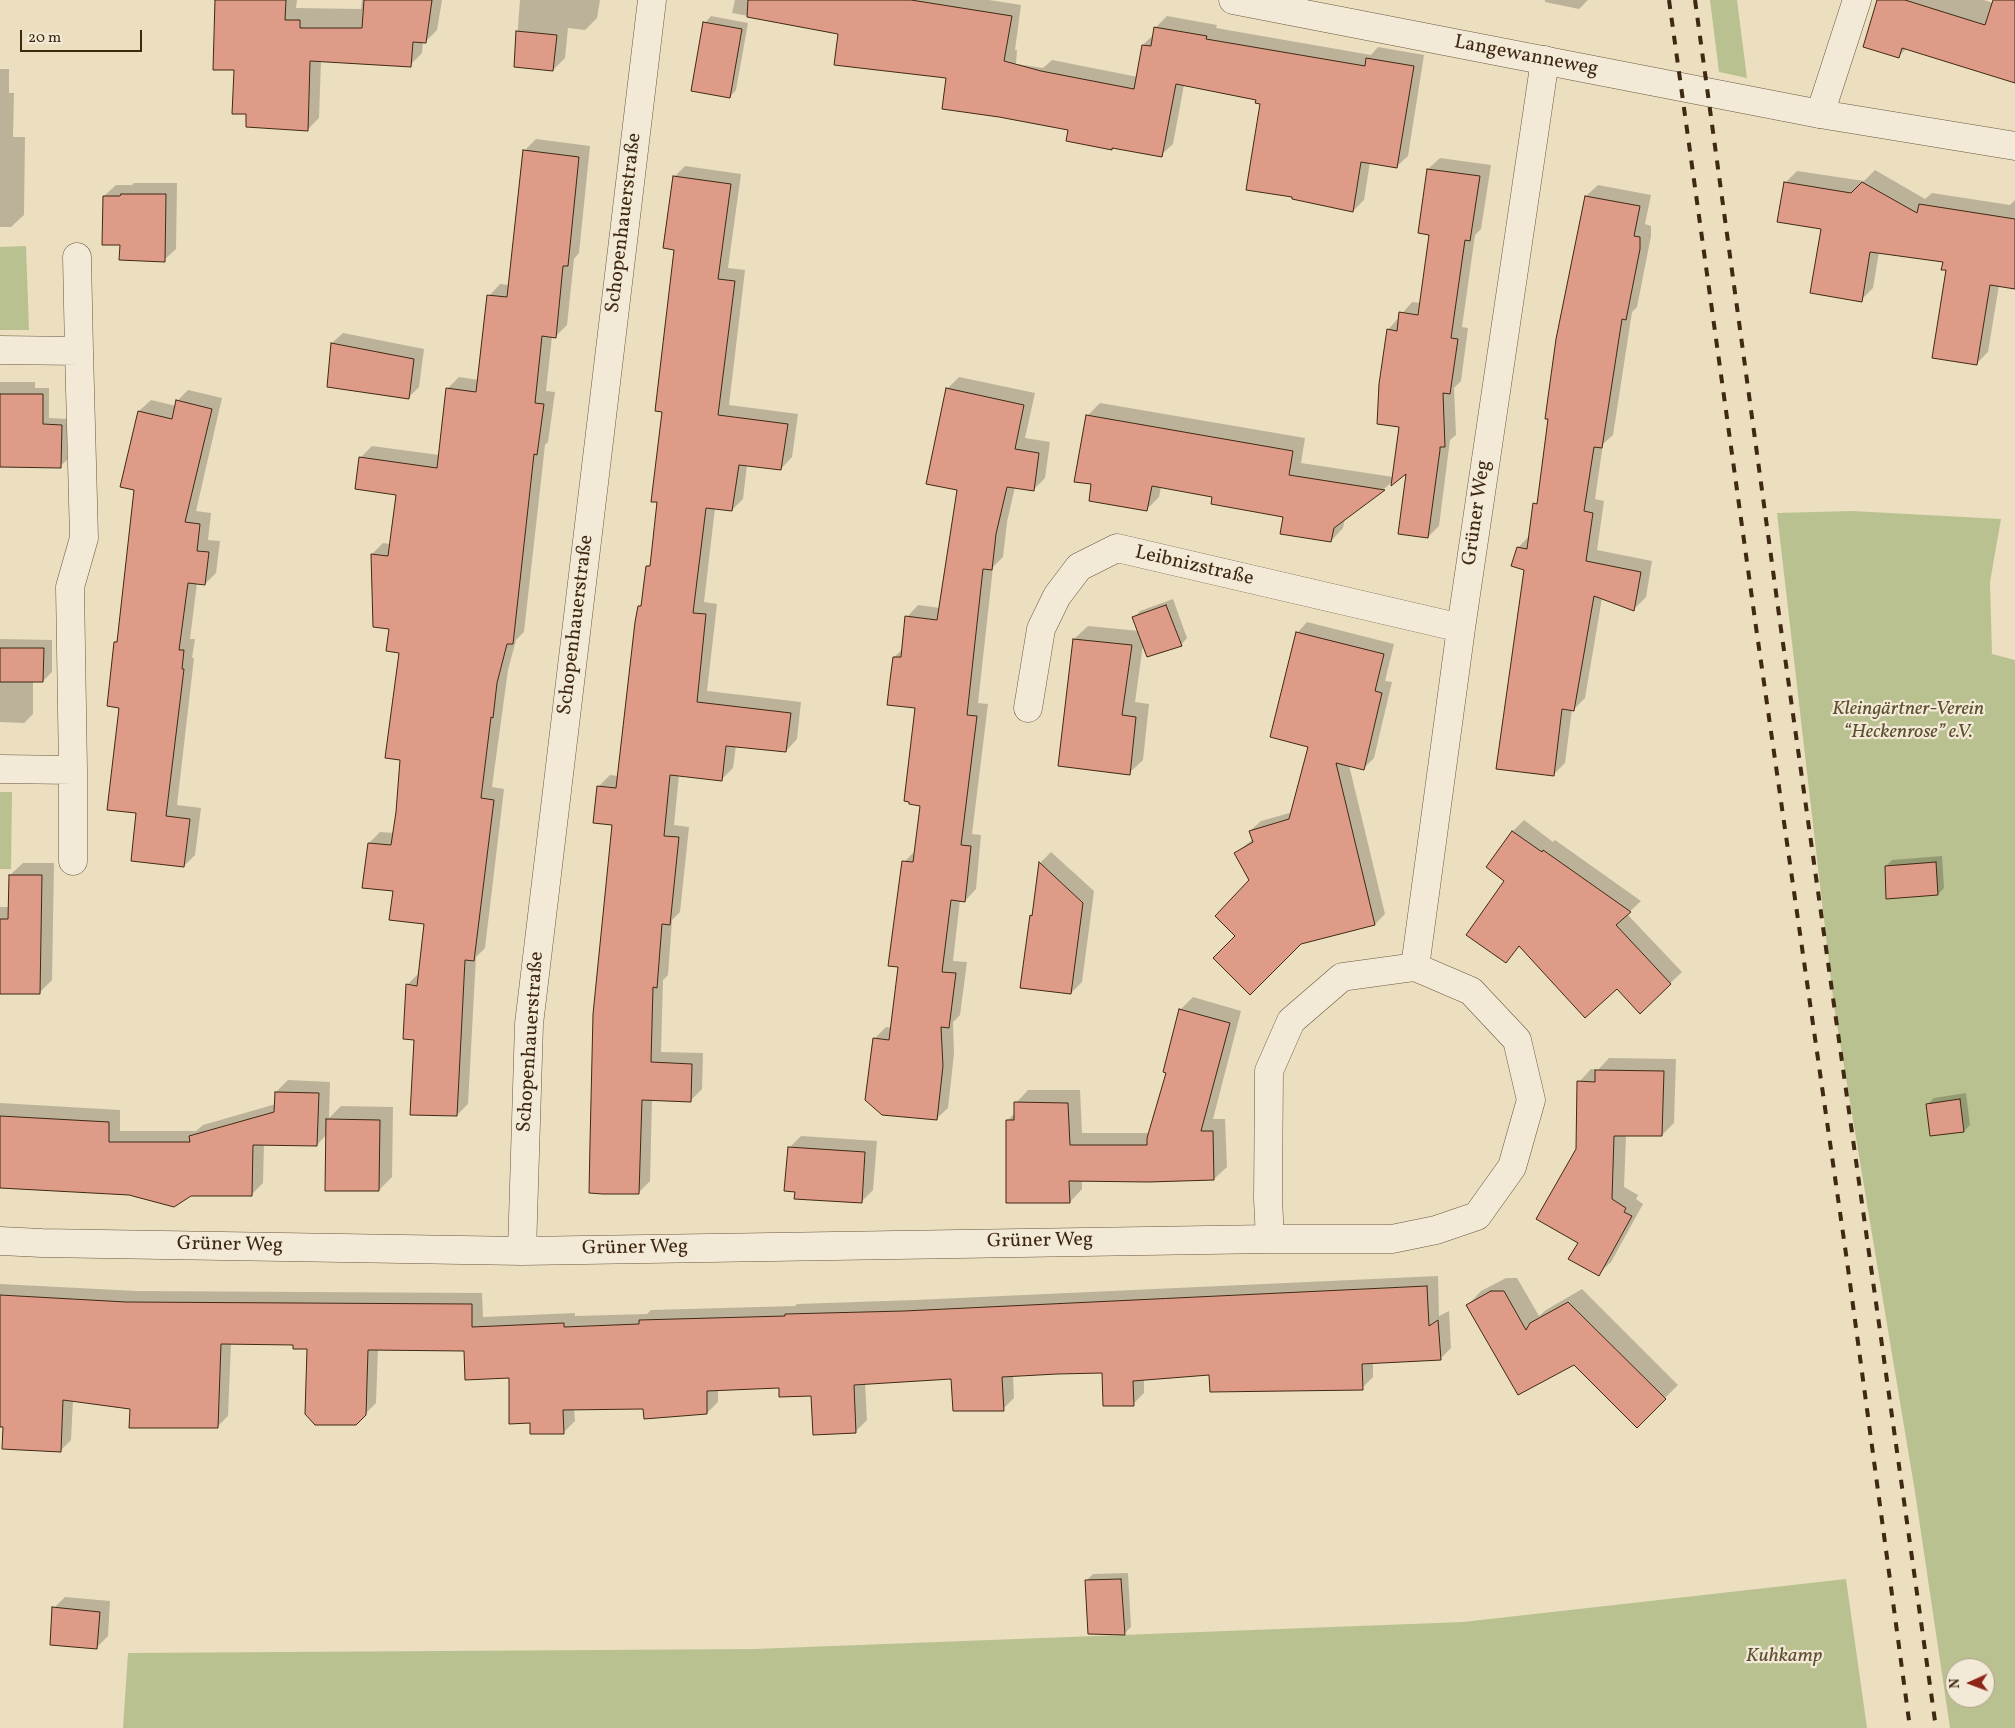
<!DOCTYPE html>
<meta charset="utf-8">
<style>
body{margin:0}
#map{position:relative;width:2015px;height:1728px;overflow:hidden;background:#ebdfc0;font-family:Vollkorn,serif}
canvas{display:block}
.north{position:absolute;left:1945px;top:1658px;width:50px;height:50px;box-sizing:border-box;background:#f2ead6;border:1px solid #ab9d88;border-radius:50%;rotate:268deg;font-size:14px;font-weight:700;line-height:20px;text-align:center;color:#402913}
.north::after{content:'';display:block;margin:auto;width:18px;height:22px;background:#8f2418;clip-path:polygon(50% 0,100% 100%,50% 72%,0 100%)}
.scale{position:absolute;left:20px;top:30px;width:122px;height:22px;box-sizing:border-box;border:2px solid #402913;border-top:0;padding-left:6px;font-size:15px;line-height:18px;white-space:nowrap;color:#402913;-webkit-text-stroke:4px #f2ead6;paint-order:stroke}
</style>
<div id="map">
<canvas width="2015" height="1728"></canvas>
<div class="north">N</div>
<div class="scale">20 m</div>
</div>
<script>
const g = document.querySelector('canvas').getContext('2d');
g.lineJoin = 'round';
function fillPath(path, color) {
  g.fillStyle = color;
  g.fill(path, 'evenodd');
}
function shape(rows) {
  const path = new Path2D();
  for (const r of rows) {
    path.moveTo(r[0], r[1]);
    for (let i = 2; i < r.length; i += 2) path.lineTo(r[i], r[i + 1]);
  }
  return path;
}
function trace(path, color, width, dash) {
  g.strokeStyle = color;
  g.lineWidth = width;
  g.lineCap = dash ? 'butt' : 'round';
  g.setLineDash(dash || []);
  g.stroke(path);
}
function write(font, color, halo, rows, align = 'center') {
  g.font = font + ' Vollkorn,serif';
  g.lineWidth = 4.5;
  g.setLineDash([]);
  g.textBaseline = 'middle';
  g.strokeStyle = halo;
  g.fillStyle = color;
  for (const [text, x, y, turn = 0] of rows) {
    g.save();
    g.translate(x, y);
    g.rotate((+turn || 0) * Math.PI / 180);
    g.textAlign = isNaN(turn) ? turn : align;
    if (halo) g.strokeText(text, 0, 0);
    g.fillText(text, 0, 0);
    g.restore();
  }
}
fillPath(shape([
 [1710,0,1737,0,1747,78,1719,72],
 [26,246,29,330,0,330,0,247],
 [1852,511,2001,519,1990,582,1992,654,2015,660,2015,1728,1950,1728,1915,1492,1834,1006,1777,513],
 [1955,1668,1985,1668,1985,1698,1955,1698],
 [0,792,12,792,11,869,0,869],
 [1846,1579,1867,1728,123,1728,128,1653,754,1649,1463,1622]
]), '#bac190');
fillPath(shape([
 [216,0,297,0,296,8,361,9,362,0,442,0,437,30,425,42,423,41,422,53,410,65,321,61,319,118,307,130,247,113],
 [520,0,600,0,597,18,585,30,568,28,565,58,553,70,515,66],
 [735,0,989,0,1021,5,1015,50,1017,50,1016,64,1043,68,1052,60,1138,77,1143,45,1154,34,1156,27,1167,16,1217,25,1216,28,1371,55,1378,47,1424,55,1408,156,1396,167,1370,162,1364,200,1353,211,1257,99,1184,85,1173,144,1161,155,1114,147,1112,149,1067,140,1070,129,840,32,732,13],
 [1545,0,1588,0,1579,9,1545,2],
 [1878,0,1984,0,1993,3,1994,0,2015,0,2015,82,1907,48,1899,56],
 [711,16,748,23,736,90,730,97,705,23],
 [0,69,9,69,9,93,14,93,13,137,25,137,24,215,11,227,0,227],
 [536,139,590,146,579,253,574,259,567,325,555,337,552,336,546,391,555,392,548,442,545,445,524,632,516,640,508,670,492,787,504,789,485,948,476,957,468,1104,457,1115,415,1039,407,985,419,973,426,923,394,890,369,843,380,832,394,833,402,759,400,652,390,628,372,554,383,543,391,544,397,494,360,458,372,446,439,455,447,389,459,377,479,380,489,296,500,284,509,285,524,151],
 [1440,158,1491,165,1481,229,1475,235,1462,327,1468,328,1461,381,1454,388,1456,435,1450,440,1439,526,1428,537,1408,472,1393,481,1384,489,1345,518,1343,528,1331,541,1284,516,1213,496,1161,487,1159,497,1146,510,1092,483,1087,416,1100,403,1305,438,1301,463,1393,477,1400,426,1388,330,1412,302,1421,303,1430,234,1428,169],
 [685,166,741,174,728,268,745,270,729,405,798,414,792,457,781,469,747,465,743,499,732,510,715,508,704,602,717,604,707,691,801,702,797,739,786,751,736,746,733,768,722,779,679,775,674,825,689,827,680,912,672,920,668,975,663,980,661,1052,703,1053,702,1089,691,1100,652,1099,650,1181,639,1192,613,824,599,786,610,775,619,776,639,606,643,603,647,567,651,563,658,501,663,411,675,249,674,177],
 [1875,170,1925,199,1932,193,2010,205,2015,200,2015,288,1999,285,1988,352,1976,364,1944,261,1879,252,1873,288,1861,300,1822,228,1785,183,1797,171,1864,181],
 [134,183,177,183,176,249,164,260,122,244,104,196,116,185,132,185],
 [1598,185,1651,195,1645,224,1651,226,1651,236,1637,307,1632,312,1613,435,1603,444,1595,499,1604,501,1597,550,1652,561,1646,597,1634,609,1602,598,1585,698,1574,709,1572,709,1565,763,1553,775,1526,570,1518,548,1529,536,1535,504,1539,500,1586,196],
 [343,333,424,349,419,387,408,398,332,343],
 [959,377,1035,393,1025,438,1050,442,1045,478,1034,489,1015,487,1007,522,1003,557,993,567,978,703,988,704,972,834,981,835,976,889,965,901,960,900,953,961,967,962,960,1015,953,1022,954,1054,948,1108,936,1119,874,1039,886,1027,892,1028,899,966,904,862,916,850,921,804,917,707,894,657,903,649,907,617,918,605,940,608,958,489,948,388],
 [0,382,35,382,35,388,49,388,49,418,68,419,67,460,60,466,0,466],
 [188,390,222,398,196,511,211,513,208,540,220,541,216,573,205,584,197,583,190,639,195,639,192,658,194,658,177,805,201,808,195,855,184,866,137,812,120,706,115,642,118,639,136,490,122,486,139,411,151,400,176,406,177,401],
 [1173,599,1187,638,1181,645,1143,644,1135,702,1149,704,1143,760,1129,773,1074,639,1088,626,1139,631,1134,618,1140,611],
 [1307,622,1394,644,1385,681,1392,682,1374,758,1364,768,1349,765,1385,914,1375,924,1237,936,1251,880,1236,853,1253,839,1250,831,1261,821,1293,812,1310,746,1297,633],
 [0,639,52,640,52,672,43,681,33,681,33,714,24,723,0,722],
 [1524,820,1553,842,1555,840,1641,901,1627,914,1682,972,1640,1012,1617,987,1520,946,1506,961,1506,881,1512,832],
 [1051,852,1094,891,1082,982,1071,993,1031,916,1034,913,1040,863],
 [1942,856,1944,888,1938,894,1886,866,1892,860],
 [23,863,54,863,52,980,39,993,0,992,0,907,10,907,10,875],
 [1193,997,1241,1011,1213,1119,1225,1119,1227,1167,1214,1179,1082,1180,1082,1189,1070,1202,1007,1121,1015,1113,1016,1103,1028,1090,1080,1090,1082,1133,1150,1133,1168,1072,1180,1010],
 [1609,1058,1676,1059,1674,1123,1662,1135,1626,1135,1624,1187,1638,1195,1636,1199,1643,1204,1611,1262,1598,1274,1579,1242,1577,1150,1579,1082,1591,1069,1598,1070],
 [288,1080,330,1082,329,1118,341,1106,393,1107,392,1177,379,1190,327,1134,317,1145,264,1144,263,1183,251,1195,129,1194,0,1186,0,1103,120,1110,120,1131,196,1131,203,1125,276,1104,276,1092],
 [1966,1093,1970,1125,1964,1131,1928,1104,1934,1098],
 [801,1136,877,1141,873,1190,861,1202,797,1190,789,1148],
 [1438,1276,1439,1316,1449,1311,1451,1348,1440,1359,1373,1362,1373,1377,1362,1388,1210,1374,1144,1379,1144,1393,1133,1404,1103,1372,1013,1375,1014,1398,1003,1409,953,1378,865,1383,867,1420,856,1431,812,1394,780,1387,718,1389,718,1402,707,1413,645,1408,574,1409,575,1421,564,1432,531,1422,510,1377,465,1350,378,1349,376,1403,355,1424,308,1348,294,1344,231,1343,228,1416,217,1427,131,1408,73,1400,71,1440,60,1451,5,1426,0,1426,0,1284,137,1291,482,1293,483,1317,575,1313,575,1316,647,1314,651,1310,795,1306,797,1304,915,1300],
 [1506,1278,1517,1278,1539,1316,1546,1310,1582,1289,1678,1385,1637,1426,1574,1363,1468,1305,1481,1291],
 [1128,1573,1131,1627,1124,1634,1086,1581,1093,1574],
 [65,1597,110,1601,108,1636,97,1647,54,1608]
]), '#0003');
const building = shape([
 [215,0,286,0,285,20,300,20,300,28,362,28,364,0,432,0,426,43,413,42,411,67,310,61,308,131,246,127,246,114,232,114,234,70,213,70,215,0],
 [748,0,911,0,1012,16,1004,61,1041,71,1134,89,1142,45,1151,46,1154,27,1207,36,1206,39,1365,66,1366,58,1414,66,1397,168,1361,162,1353,212,1292,199,1292,197,1246,190,1260,104,1255,103,1256,100,1176,84,1162,157,1112,148,1112,150,1066,141,1068,130,999,117,942,109,946,78,834,65,838,34,747,17,748,0],
 [1877,0,1905,0,1985,25,1993,0,2015,0,2015,83,1902,48,1899,58,1863,47,1877,0],
 [703,22,742,29,730,98,691,91,703,22],
 [516,31,557,35,553,71,514,67,516,31],
 [523,150,579,157,568,266,563,266,556,338,542,336,535,403,544,404,537,455,534,454,513,644,507,644,497,683,493,718,491,717,481,798,494,800,474,961,465,960,457,1116,410,1115,414,1040,403,1039,406,984,417,986,424,924,389,920,393,891,362,888,368,843,391,845,396,812,400,760,385,758,399,653,386,651,389,629,373,627,371,554,388,556,396,495,355,489,359,457,437,468,446,388,476,392,487,295,507,297,523,150],
 [1427,169,1480,176,1470,241,1465,240,1451,338,1458,339,1450,394,1443,393,1445,447,1440,447,1440,450,1428,538,1398,534,1406,474,1391,486,1399,427,1377,424,1379,384,1387,329,1397,331,1399,312,1418,315,1429,235,1418,233,1427,169],
 [673,176,731,184,718,279,735,281,718,415,788,424,781,470,739,465,732,511,706,508,693,613,706,614,697,702,791,713,786,752,726,746,722,781,670,775,664,836,679,837,670,925,662,924,657,988,653,987,651,1062,692,1064,691,1102,642,1100,639,1194,603,1194,589,1193,590,1143,593,1014,612,825,593,823,597,786,616,788,635,622,638,606,641,606,646,566,650,566,657,502,651,502,662,412,655,411,674,250,663,248,673,176],
 [1784,182,1851,193,1862,182,1917,213,1919,204,2015,219,2015,289,1990,285,1977,365,1932,358,1946,270,1941,270,1943,262,1870,252,1862,302,1810,293,1821,229,1777,222,1784,182],
 [121,194,166,194,165,262,119,260,120,245,102,245,103,196,120,196,121,194],
 [1585,196,1640,206,1634,236,1640,237,1640,249,1626,320,1622,319,1602,448,1594,447,1584,511,1593,513,1586,561,1641,572,1634,611,1594,596,1574,711,1562,709,1554,776,1496,769,1524,570,1511,566,1517,547,1527,549,1533,503,1537,504,1548,419,1545,419,1556,339,1585,196],
 [331,343,414,359,409,399,327,387,331,343],
 [946,388,1024,405,1015,449,1039,453,1034,491,1007,487,996,534,992,570,983,569,967,715,977,716,961,845,971,846,965,902,951,900,942,972,956,973,949,1028,941,1027,943,1066,937,1120,882,1115,865,1100,873,1038,889,1040,898,967,888,966,902,861,913,862,920,806,909,804,909,802,904,801,915,708,887,705,890,680,893,657,901,657,905,616,937,620,957,490,926,484,946,388],
 [0,394,43,394,43,424,62,425,61,468,0,467,0,394],
 [176,400,212,409,185,522,200,524,197,551,209,552,205,585,188,583,179,650,184,650,182,669,184,669,166,816,190,819,184,867,131,861,136,813,107,810,119,708,107,706,114,642,117,642,134,490,120,487,138,411,172,419,176,400],
 [1086,415,1293,451,1289,475,1385,490,1334,528,1331,542,1280,534,1283,517,1211,504,1212,497,1152,486,1147,511,1089,501,1091,484,1074,482,1086,415],
 [1166,605,1182,646,1147,657,1132,617,1166,605],
 [1296,632,1384,654,1375,691,1382,693,1364,770,1336,763,1375,925,1301,944,1250,995,1213,958,1235,936,1215,916,1249,880,1234,853,1253,842,1249,831,1289,819,1308,747,1270,737,1296,632],
 [1073,639,1132,645,1122,715,1136,717,1130,775,1058,766,1073,639],
 [0,648,44,648,43,682,0,682,0,648],
 [1512,831,1542,852,1543,850,1631,912,1616,925,1671,984,1640,1014,1617,989,1585,1018,1519,946,1506,963,1466,935,1504,881,1486,867,1512,831],
 [1039,862,1083,903,1071,994,1020,988,1030,915,1032,916,1039,862],
 [1936,862,1938,895,1886,899,1885,866,1936,862],
 [9,875,42,875,40,994,0,994,0,919,8,919,9,875],
 [1179,1009,1230,1023,1201,1131,1213,1131,1214,1180,1148,1182,1069,1181,1070,1203,1006,1203,1006,1120,1014,1120,1014,1102,1068,1103,1070,1145,1147,1145,1147,1138,1166,1073,1163,1072,1179,1009],
 [1595,1070,1664,1071,1662,1136,1614,1136,1612,1199,1626,1208,1624,1212,1632,1216,1599,1276,1568,1259,1578,1243,1536,1219,1576,1149,1577,1081,1595,1082,1595,1070],
 [275,1092,319,1093,317,1146,253,1145,252,1196,191,1196,174,1207,129,1195,0,1188,0,1116,109,1122,109,1142,190,1142,189,1136,274,1112,275,1092],
 [1960,1099,1964,1132,1930,1136,1926,1104,1960,1099],
 [326,1119,380,1120,379,1191,325,1191,326,1119],
 [788,1147,865,1152,862,1203,794,1199,795,1192,784,1191,788,1147],
 [1427,1286,1429,1326,1438,1320,1441,1360,1362,1364,1363,1390,1210,1392,1209,1375,1133,1381,1134,1406,1103,1406,1102,1373,1057,1374,1002,1377,1004,1411,953,1411,951,1379,854,1385,856,1433,813,1435,811,1396,779,1397,779,1388,707,1391,707,1414,644,1419,643,1409,563,1410,564,1434,530,1434,530,1423,509,1424,509,1378,465,1380,464,1351,368,1350,366,1415,356,1425,315,1425,305,1414,307,1349,293,1349,293,1345,221,1344,218,1428,129,1428,130,1409,63,1400,61,1452,2,1449,3,1427,0,1427,0,1295,126,1302,472,1304,472,1327,564,1323,564,1327,639,1324,639,1320,785,1316,785,1314,904,1311,1427,1286],
 [1491,1291,1504,1291,1526,1330,1530,1323,1568,1302,1666,1399,1637,1428,1574,1365,1518,1395,1466,1305,1491,1291],
 [1121,1579,1125,1635,1088,1634,1085,1580,1121,1579],
 [52,1607,100,1612,97,1649,50,1645,52,1607]
]);
fillPath(building, '#dd9b88');
trace(building, '#402913', 1);
const minor = shape([
 [1820,114,1857,0],
 [77,257,79,351],
 [0,350,79,351,84,538,70,587,73,770,0,769],
 [1028,708,1041,629,1057,596,1079,567,1117,548,1461,628],
 [73,861,73,770],
 [1415,967,1461,628,1545,60],
 [0,1241,42,1243,522,1251,1270,1239,1392,1239,1436,1230,1477,1216,1512,1167,1531,1100,1517,1040,1471,991,1415,967,1342,977,1291,1021,1269,1071,1268,1199,1270,1239],
 [522,1251,529,1024,652,0]
]);
const tertiary = shape([
 [1233,0,1820,114,2015,146]
]);
trace(minor, '#6b563e', 29);
trace(tertiary, '#6b563e', 29);
trace(minor, '#f2ead6', 28);
trace(tertiary, '#f2ead6', 28);
trace(shape([
 [1669,0,1756,627,1847,1261,1910,1728],
 [1695,0,1780,622,1936,1728]
]), '#402913', 4, [9, 9]);
write('20px', '#402913', '#f2ead6', [
 ["Langewanneweg",1526,57,11],
 ["Schopenhauerstraße",625,223,-83],
 ["Grüner Weg",1478,513,-82],
 ["Leibnizstraße",1194,567,13],
 ["Schopenhauerstraße",577,625,-83],
 ["Schopenhauerstraße",532,1042,-86],
 ["Grüner Weg",1040,1242,-1],
 ["Grüner Weg",230,1246,1],
 ["Grüner Weg",635,1249,-1]
]);
write('italic 20px', '#5e4f32', '#f2ead6', [
 ["Kleingärtner-Verein",1908,710],
 ["“Heckenrose” e.V.",1908,733],
 ["Kuhkamp",1784,1657]
]);
</script>
